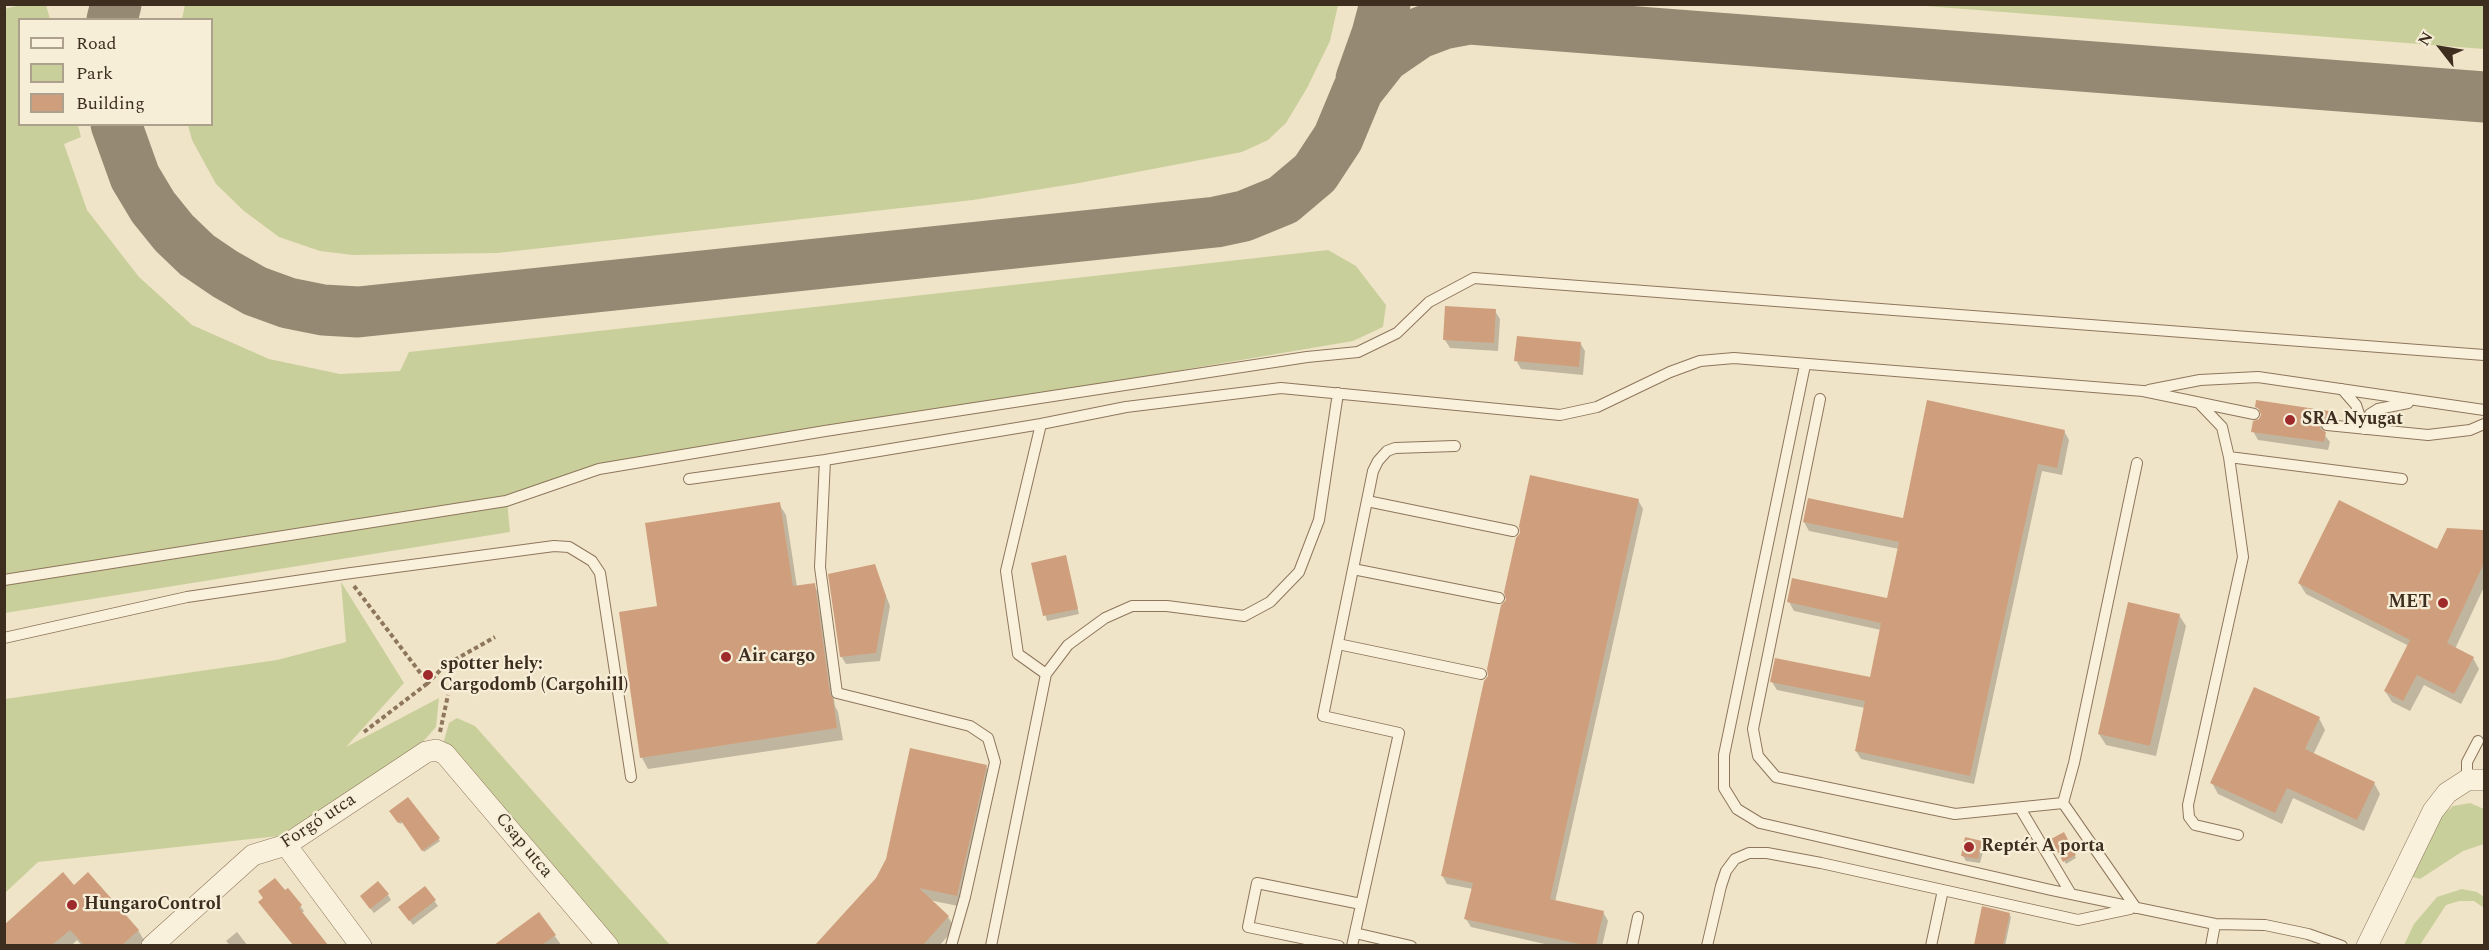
<!DOCTYPE html>
<meta charset="utf-8">
<style>
body{margin:0}
#map{position:relative;width:2489px;height:950px;overflow:hidden;background:#f0e4c8;font-family:Spectral,serif}
canvas{display:block}
.frame{position:absolute;inset:0;border:6px solid #3d2e20;pointer-events:none}
.legend{position:absolute;left:18px;top:18px;width:195px;height:108px;box-sizing:border-box;background:#f7eed8;border:2px solid #ada18e;margin:0;padding:8px 10px;list-style:none;font-size:18px;color:#3d2e20}
.legend li{display:flex;align-items:center;gap:12px;height:30px}
.legend b{width:30px;border:2px solid #ada18e}
.north{position:absolute;left:2411px;top:18px;width:60px;height:60px;-webkit-text-stroke:4px #f7eed8;paint-order:stroke;rotate:301deg;font-size:16px;font-weight:700;line-height:24px;text-align:center;color:#3d2e20}
.north::after{content:'';display:block;margin:auto;width:21px;height:27px;background:#3d2e20;clip-path:polygon(50% 0,100% 100%,50% 72%,0 100%)}
</style>
<div id="map">
<canvas width="2489" height="950"></canvas>
<div class="frame"></div>
<ul class="legend">
<li><b style="height:8px;background:#faf1dc"></b>Road</li>
<li><b style="height:16px;background:#c9cf9b"></b>Park</li>
<li><b style="height:16px;background:#cf9f7d"></b>Building</li>
</ul>
<div class="north">N</div>
</div>
<script>
const g = document.querySelector('canvas').getContext('2d');
g.lineJoin = 'round';
function fillPath(path, color) {
  g.fillStyle = color;
  g.fill(path, 'evenodd');
}
function shape(rows) {
  const path = new Path2D();
  for (const r of rows) {
    path.moveTo(r[0], r[1]);
    for (let i = 2; i < r.length; i += 2) path.lineTo(r[i], r[i + 1]);
  }
  return path;
}
function trace(path, color, width, dash) {
  g.strokeStyle = color;
  g.lineWidth = width;
  g.lineCap = dash ? 'butt' : 'round';
  g.setLineDash(dash || []);
  g.stroke(path);
}
function write(font, color, halo, rows, align = 'center') {
  g.font = font + ' Spectral,serif';
  g.lineWidth = 4.5;
  g.setLineDash([]);
  g.textBaseline = 'middle';
  g.strokeStyle = halo;
  g.fillStyle = color;
  for (const [text, x, y, turn = 0] of rows) {
    g.save();
    g.translate(x, y);
    g.rotate((+turn || 0) * Math.PI / 180);
    g.textAlign = isNaN(turn) ? turn : align;
    if (halo) g.strokeText(text, 0, 0);
    g.fillText(text, 0, 0);
    g.restore();
  }
}
fillPath(shape([
 [21,5,46,5,50,19,20,20,20,124,78,125,81,137,64,144,87,210,139,277,192,325,269,359,340,374,400,371,409,352,1328,250,1356,266,1386,305,1383,327,1353,341,599,469,507,501,510,532,5,613,4,9],
 [185,5,1338,4,1338,5,1330,41,1307,88,1286,123,1268,140,1242,152,1079,183,973,200,497,253,353,255,320,251,279,237,244,211,216,184,192,140,188,125,212,124,212,20,182,19],
 [1912,5,2484,5,2484,49],
 [341,582,404,683,346,747,439,698,436,727,420,745,279,836,38,862,5,893,5,699,277,660,346,642],
 [457,718,475,726,670,945,618,945,443,744,449,723],
 [2470,803,2484,809,2484,844,2463,851,2420,879,2410,876,2436,820,2453,806],
 [2462,889,2477,892,2484,897,2484,908,2474,901,2459,901,2446,905,2420,945,2404,945,2414,924,2437,897]
]), '#c9cf9b');
fillPath(shape([
 [1495,311,1500,319,1498,351,1450,348,1445,340],
 [1580,343,1585,351,1583,375,1521,369,1516,360],
 [2257,406,2328,412,2333,420,2323,433,2330,442,2328,450,2258,440,2253,431,2262,415],
 [2064,431,2069,440,2062,475,2042,471,1974,784,1861,759,1856,751,1865,708,1777,690,1772,682,1871,679,1881,630,1794,611,1789,602,1888,599,1899,549,1809,531,1804,522,1904,520],
 [1638,500,1643,509,1555,902,1603,912,1608,921,1602,946,1553,946,1471,927,1466,919,1473,889,1447,884,1442,875],
 [779,504,786,515,797,587,814,585,820,596,835,706,838,712,843,740,648,769,642,758,620,613,659,607],
 [2448,530,2484,532,2484,587,2455,649,2473,658,2479,669,2461,704,2424,685,2410,711,2392,702,2385,691,2409,646,2306,594,2299,583,2438,551],
 [1065,557,1079,614,1047,621,1033,564],
 [874,565,890,606,880,661,846,664,841,656],
 [2179,615,2186,626,2156,756,2106,745,2099,734],
 [2319,718,2325,730,2313,755,2374,783,2380,794,2364,831,2293,798,2282,824,2218,794,2212,783],
 [986,766,992,778,963,907,929,900,948,917,955,928,939,946,817,946,877,879,888,859],
 [391,811,426,821,440,841,424,852,403,822,400,824],
 [2063,834,2076,858,2066,864,2053,840],
 [1981,842,1984,848,1980,863,1966,861,1963,856],
 [74,887,138,930,145,942,140,946,82,946,77,940,71,946,4,946,4,927],
 [425,888,438,906,413,925,403,912],
 [288,890,304,911,301,914,328,946,294,946,263,907],
 [388,895,391,900,374,913,365,902],
 [1983,908,2009,914,2011,917,2005,946,1976,946],
 [539,914,562,946,497,946],
 [237,932,248,946,230,946,228,943,226,941]
]), '#0003');
trace(shape([
 [112,20,116,4],
 [1361,79,1377,34,1385,4],
 [116,124,135,177,153,207,174,233,197,255,225,274,255,291,288,303,323,310,358,312,1216,222,1244,216,1283,200,1315,173,1338,138,1358,90,1384,57,1419,33,1443,24,1470,19,2484,97]
]), '#968974', 51);
fillPath(shape([
 [1445,306,1496,309,1494,343,1443,340],
 [1517,336,1581,342,1579,367,1514,361],
 [1927,400,2065,430,2057,468,2038,464,1970,776,1855,751,1865,701,1770,682,1775,658,1870,677,1881,623,1787,602,1792,578,1887,598,1899,542,1803,522,1808,498,1903,518],
 [2256,400,2329,411,2328,418,2323,418,2320,424,2320,429,2326,432,2324,442,2251,432,2253,421,2259,419,2261,415,2259,409,2255,407],
 [1530,475,1639,499,1550,899,1604,911,1596,945,1584,945,1464,919,1473,883,1441,876,1484,681,1488,676,1487,669,1501,605,1506,600,1504,592,1516,538,1520,533,1519,526],
 [2339,500,2437,549,2447,528,2484,530,2484,563,2447,643,2474,657,2454,694,2417,675,2403,701,2384,691,2410,640,2298,583],
 [780,502,793,586,815,583,830,694,833,699,837,728,640,758,619,612,657,606,645,523],
 [1066,555,1078,609,1043,616,1031,563],
 [875,564,886,596,876,653,840,657,828,574],
 [2128,602,2180,614,2150,746,2098,734],
 [2254,687,2320,717,2305,749,2375,782,2357,820,2287,788,2275,813,2210,783],
 [910,748,987,765,957,896,919,888,949,916,923,945,815,945,876,878,886,859],
 [408,797,440,838,422,851,401,821,398,823,389,811],
 [2064,832,2076,855,2063,862,2051,839],
 [1965,837,1982,841,1978,859,1961,856],
 [63,872,74,885,88,872,139,930,122,945,84,945,70,930,52,945,4,945,4,925],
 [275,878,285,890,288,888,302,905,299,908,328,945,293,945,258,902,263,898,258,891],
 [378,881,389,894,370,909,360,896],
 [425,886,436,900,409,921,398,907],
 [1982,906,2010,913,2003,945,1974,945],
 [539,912,556,935,542,945,494,945]
]), '#cf9f7d');
const service = shape([
 [1805,365,1724,755,1724,788,1737,809,1760,823,2051,890,2215,924,2265,925,2308,934,2342,946],
 [2342,389,2356,405,2364,429],
 [2149,390,2200,380,2258,377,2484,410],
 [1820,399,1753,729,1758,756,1776,777,1955,814,2063,803],
 [2199,403,2222,427,2229,457,2243,557,2188,805,2189,817,2195,825,2238,835],
 [1041,424,1006,571,1018,654,1046,674],
 [2327,425,2428,435,2470,430,2484,424],
 [2364,429,2370,414,2378,409,2408,403],
 [2229,457,2402,479],
 [825,460,820,567,837,693,970,726,988,738,995,762,965,897,951,946],
 [689,479,825,460,1041,424,1126,407,1281,388,1560,415,1597,407,1670,372,1700,361,1734,358,2143,391,2254,414],
 [1367,501,1513,531],
 [1353,569,1499,598],
 [4,580,506,501,599,469,825,431,1307,357,1358,352,1397,333,1429,302,1474,278,2484,355],
 [4,638,187,597,344,574,554,546,569,547,592,561,600,573,631,777],
 [1338,644,1481,674],
 [2467,780,2467,762,2478,741],
 [2020,808,2071,894],
 [2136,908,2063,803,2074,763,2137,463],
 [1355,933,1411,946],
 [991,946,1046,674,1068,645,1105,618,1132,606,1167,606,1244,616,1270,602,1299,572,1319,520,1338,393],
 [1339,946,1248,927,1257,883,1361,904],
 [1352,946,1399,733,1323,716,1373,471,1378,461,1387,451,1395,448,1455,446],
 [1632,946,1638,917],
 [1707,946,1721,886,1726,871,1735,859,1749,853,1767,853,1821,863,2078,920,2130,909],
 [1931,946,1943,890],
 [2211,946,2215,924]
]);
const minor = shape([
 [286,845,361,946],
 [152,946,253,855,286,845,426,752,436,750,445,754,608,946],
 [2367,946,2433,811,2447,793,2467,780,2484,780]
]);
trace(service, '#8d765c', 12);
trace(minor, '#8d765c', 22);
trace(shape([
 [354,586,428,683,444,666,495,637],
 [364,732,428,683],
 [440,732,448,695]
]), '#8d765c', 4, [4.5, 3]);
trace(service, '#faf1dc', 10);
trace(minor, '#faf1dc', 21);
for (const [x, y, r, color] of [
 [2290,420,6,"#9e2a2b"],
 [2443,603,6,"#9e2a2b"],
 [726,657,6,"#9e2a2b"],
 [428,675,6,"#9e2a2b"],
 [1969,847,6,"#9e2a2b"],
 [72,905,6,"#9e2a2b"]
]) {
  const dot = new Path2D();
  dot.arc(x, y, r, 0, 2 * Math.PI);
  g.fillStyle = color;
  g.fill(dot);
  trace(dot, '#f7eed8', 2);
}
write('bold 18px', '#3d2e20', '#f7eed8', [
 ["SRA Nyugat",2302,420],
 ["MET",2431,603,"right"],
 ["Air cargo",738,657],
 ["spotter hely:",440,665],
 ["Cargodomb (Cargohill)",440,686],
 ["Reptér A porta",1981,847],
 ["HungaroControl",84,905]
], 'left');
write('18px', '#3d2e20', '#f7eed8', [
 ["Forgó utca",319,822,-33],
 ["Csap utca",523,846,50]
]);
</script>
